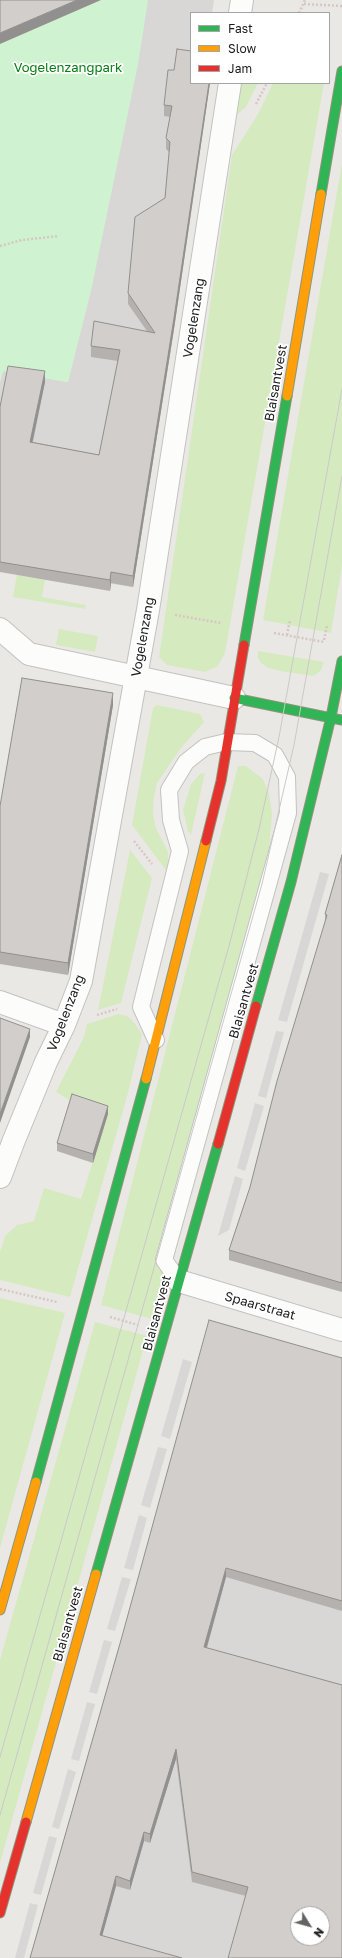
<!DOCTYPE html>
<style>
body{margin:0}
#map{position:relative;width:342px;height:1958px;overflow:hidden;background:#eae8e4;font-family:"Golos Text",sans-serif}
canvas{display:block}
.legend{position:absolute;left:190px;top:12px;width:140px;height:72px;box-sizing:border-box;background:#fff;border:1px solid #a4a4a4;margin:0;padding:5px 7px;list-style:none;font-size:12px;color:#1b1b1b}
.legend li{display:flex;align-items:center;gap:8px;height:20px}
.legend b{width:20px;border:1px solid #a4a4a4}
.north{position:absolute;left:290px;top:1906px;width:40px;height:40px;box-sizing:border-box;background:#fff;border:1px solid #a4a4a4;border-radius:50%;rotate:127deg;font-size:11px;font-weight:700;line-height:16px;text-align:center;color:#1b1b1b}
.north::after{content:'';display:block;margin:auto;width:14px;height:18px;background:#636361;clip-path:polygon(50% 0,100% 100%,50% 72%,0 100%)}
</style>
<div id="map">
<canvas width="342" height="1958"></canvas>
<ul class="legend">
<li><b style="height:5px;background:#30b455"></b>Fast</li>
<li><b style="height:5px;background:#ff9f0a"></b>Slow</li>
<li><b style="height:5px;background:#e5322d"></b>Jam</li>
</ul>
<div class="north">N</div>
</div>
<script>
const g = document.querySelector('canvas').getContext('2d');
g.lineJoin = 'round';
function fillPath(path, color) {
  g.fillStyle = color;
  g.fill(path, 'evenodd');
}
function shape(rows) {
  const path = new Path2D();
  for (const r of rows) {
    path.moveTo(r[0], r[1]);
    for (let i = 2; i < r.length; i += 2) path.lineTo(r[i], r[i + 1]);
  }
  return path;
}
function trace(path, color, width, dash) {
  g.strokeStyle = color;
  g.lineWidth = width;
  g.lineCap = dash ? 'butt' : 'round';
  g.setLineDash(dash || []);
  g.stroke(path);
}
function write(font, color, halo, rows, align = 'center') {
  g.font = font + ' "Golos Text",sans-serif';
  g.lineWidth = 3.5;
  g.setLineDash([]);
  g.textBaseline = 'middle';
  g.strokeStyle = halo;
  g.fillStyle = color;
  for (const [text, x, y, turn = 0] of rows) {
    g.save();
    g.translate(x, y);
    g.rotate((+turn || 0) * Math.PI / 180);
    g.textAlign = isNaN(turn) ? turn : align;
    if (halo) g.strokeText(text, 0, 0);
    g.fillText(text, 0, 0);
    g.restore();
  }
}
fillPath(shape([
 [145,0,214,0,212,13,191,13,191,83,202,83,133,587,0,568,0,382,3,371,68,382],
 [342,1368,342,1958,33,1958,64,1846],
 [298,1914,322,1914,322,1938,298,1938]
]), '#d9d7d5');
fillPath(shape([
 [238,83,258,83,246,107,233,118],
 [273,83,324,83,225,653,218,666,205,672,167,665,159,657,232,155,258,114],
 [342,163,342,566,331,633,263,620],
 [17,575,45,580,42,597,86,605,85,609,13,597],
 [59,629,98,636,95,652,56,645],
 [258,651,324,662,321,670,314,676,280,671,268,668,261,663,258,658],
 [157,705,200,714,204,722,181,748,157,783,154,797,153,814,156,828,168,852,168,873,132,825,153,708],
 [238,766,246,766,263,779,269,794,272,813,269,852,152,1319,101,1305],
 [205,773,191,835,188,831,183,810,191,784,200,774],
 [130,850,152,878,121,1003,98,1010],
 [118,1014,127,1016,132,1020,142,1034,128,1093,70,1297,0,1280,0,1252,5,1236,17,1225,34,1221,44,1188,81,1199,108,1114,72,1102,56,1092,84,1037,87,1024],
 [0,1298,65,1313,0,1548],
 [95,1322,147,1336,0,1863,0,1660]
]), '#d6eac0');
fillPath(shape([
 [0,0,148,0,138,64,91,291,68,382,3,371,0,382]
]), '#cff3d0');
fillPath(shape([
 [320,872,329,874,287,1022,278,1020],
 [276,1031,284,1032,266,1098,258,1096],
 [255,1103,264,1106,245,1171,237,1168],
 [235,1176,243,1179,229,1230,218,1236],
 [183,1359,192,1362,170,1439,161,1436],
 [158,1447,167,1449,150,1508,141,1505],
 [139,1515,147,1518,133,1570,124,1568],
 [122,1577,131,1579,115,1631,107,1629],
 [104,1640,112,1642,97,1694,89,1692],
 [87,1702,95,1704,79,1761,71,1759],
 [68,1769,76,1772,59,1829,52,1827],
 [49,1836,57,1838,41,1895,33,1893],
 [30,1903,38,1905,24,1958,15,1958]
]), '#d8d7d6');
const lane = shape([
 [156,1040,141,1007,180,851,171,820,169,790,186,762,205,747,226,742,255,743,275,755,287,777,288,813,164,1260,179,1281]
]);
const street = shape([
 [240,13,242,0],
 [0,629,29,654,234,698],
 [0,1002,64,1025],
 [0,1177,14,1140,46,1062,64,1025,81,981,148,610,230,83],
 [179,1281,342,1330]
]);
const fast = shape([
 [321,194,342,71],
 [244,645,287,396],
 [234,698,342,720],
 [256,1006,291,882,331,717,342,661],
 [36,1482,146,1079],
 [96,1574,218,1144]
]);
const slow = shape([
 [287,396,321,194],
 [146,1079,206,841],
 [0,1610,36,1482],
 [26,1822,96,1574]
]);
const jam = shape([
 [206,841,221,781,244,645],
 [218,1144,256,1006],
 [0,1913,26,1822]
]);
trace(lane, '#c2c2c0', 18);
trace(street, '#c2c2c0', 24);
trace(fast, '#92947c', 11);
trace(slow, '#92947c', 11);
trace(jam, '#92947c', 11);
trace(shape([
 [304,4,342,6],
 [299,13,305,0],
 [256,104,267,83],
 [0,246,22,240,59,236],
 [175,615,221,623],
 [274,633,324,642],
 [287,635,290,620],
 [324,640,327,626],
 [134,841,152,864],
 [97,1015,117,1009],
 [0,1289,57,1302],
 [110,1317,138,1325]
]), '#d6c7c3', 2.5, [2, 2]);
trace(lane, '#fcfcfb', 16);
trace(street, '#fcfcfb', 22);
trace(fast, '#30b455', 9);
trace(slow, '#ff9f0a', 9);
trace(jam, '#e5322d', 9);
trace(shape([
 [0,1757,229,946,259,829,279,737,342,389],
 [0,1815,262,884,294,745,342,476]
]), '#c9c9c8', 1);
fillPath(shape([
 [191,83,210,83,174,329,133,587,111,583,110,591,0,572,0,407,45,382,33,442,99,455,118,361,91,357,91,346,147,331,128,304,128,293,165,198,169,152,166,149,166,138,170,117,164,116,164,105],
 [113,705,68,975,0,964,0,806],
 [342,855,342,1292,229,1260,229,1250,250,1187,325,922,325,914],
 [108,1114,93,1163,57,1151,57,1143],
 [342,1358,342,1611,226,1577,207,1648,342,1685,246,1896,192,1882,176,1759,150,1843,144,1841,130,1890,116,1886,102,1935,30,1958,121,1640]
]), '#b4b1af');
fillPath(shape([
 [77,0,101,0,0,44,0,33],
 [209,83,210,83,174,329,133,587,133,576],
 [45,371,45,382,30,453,30,442],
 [111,572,111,583,110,591,110,580],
 [113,693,113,705,68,975,68,963],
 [30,1029,30,1037,0,1123,0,1114],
 [108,1106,108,1114,93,1163,93,1154],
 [226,1568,226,1577,204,1657,204,1647],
 [176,1749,176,1759,150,1843,150,1834],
 [144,1832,144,1841,130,1890,130,1881],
 [116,1876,116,1886,100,1944,100,1935]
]), '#92908e');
const building = shape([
 [0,0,77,0,0,33,0,0],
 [177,49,191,51,191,83,209,83,174,318,133,576,111,572,110,580,0,562,0,407,8,366,45,371,30,442,99,455,120,350,91,346,94,321,155,333,128,293,135,217,165,198,170,142,166,138,172,106,164,105,168,70,174,70,177,49],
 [22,678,113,693,68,963,0,952,0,806,22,678],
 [342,855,342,1283,229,1250,250,1187,277,1081,327,915,325,914,342,855],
 [0,1018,30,1029,0,1114,0,1018],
 [72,1094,108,1106,93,1154,57,1143,72,1094],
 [209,1320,342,1358,342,1601,226,1568,204,1647,342,1685,342,1958,228,1958,248,1887,192,1872,176,1749,150,1834,144,1832,130,1881,116,1876,100,1935,182,1958,30,1958,121,1640,209,1320],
 [298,1914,322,1914,322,1938,298,1938,298,1914]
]);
fillPath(building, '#d1cecb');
trace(building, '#92908e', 1);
write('13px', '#067d12', '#fff', [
 ["Vogelenzangpark",68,68]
]);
write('13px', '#1b1b1b', '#fff', [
 ["Vogelenzang",194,318,-81],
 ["Blaisantvest",276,383,-80],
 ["Vogelenzang",143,637,-80],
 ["Blaisantvest",244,1001,-74],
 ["Vogelenzang",66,1013,-69],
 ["Spaarstraat",260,1306,16],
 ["Blaisantvest",157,1313,-75],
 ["Blaisantvest",68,1624,-74]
]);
</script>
